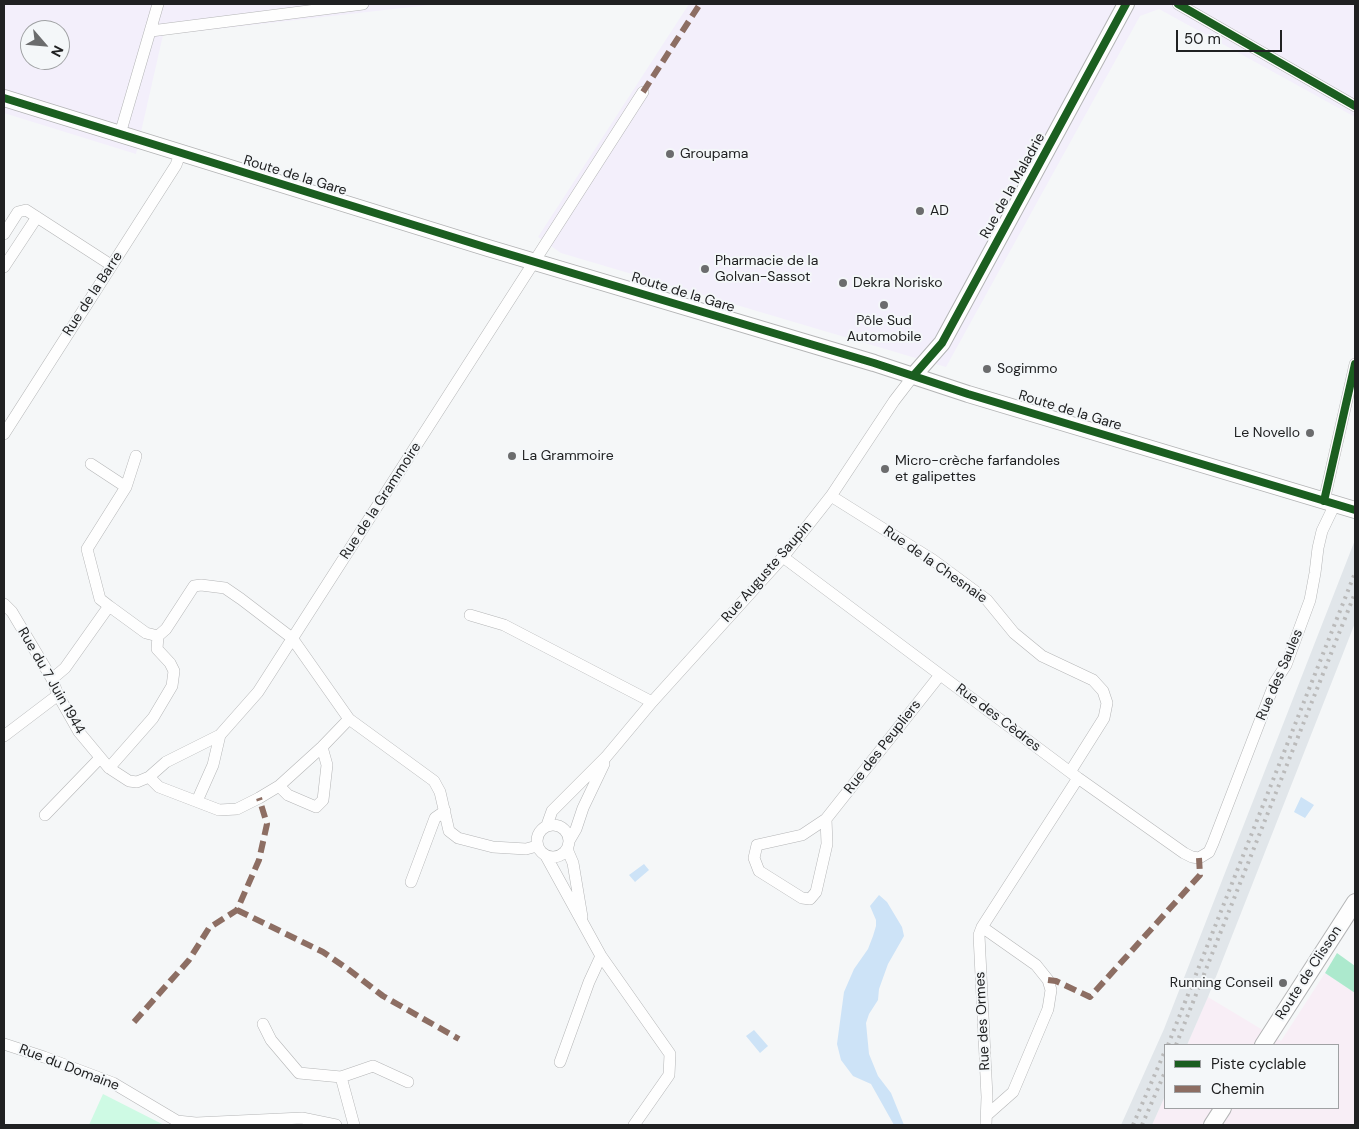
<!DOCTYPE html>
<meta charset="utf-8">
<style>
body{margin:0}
#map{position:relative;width:1359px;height:1129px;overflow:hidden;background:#f5f7f8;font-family:"DM Sans",sans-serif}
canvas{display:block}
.frame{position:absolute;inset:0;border:5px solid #202122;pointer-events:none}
.legend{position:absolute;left:1164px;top:1044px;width:175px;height:65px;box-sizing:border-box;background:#f4f7f9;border:1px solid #9fa1a3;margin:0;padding:6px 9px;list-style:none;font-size:15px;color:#202122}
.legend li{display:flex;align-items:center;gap:10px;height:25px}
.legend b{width:25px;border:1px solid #9fa1a3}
.north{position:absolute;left:20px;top:20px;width:50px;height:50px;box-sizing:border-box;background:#f4f7f9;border:1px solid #9fa1a3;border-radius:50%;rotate:117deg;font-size:14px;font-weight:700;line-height:20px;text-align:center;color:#202122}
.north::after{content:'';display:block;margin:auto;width:18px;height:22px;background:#6b6c6d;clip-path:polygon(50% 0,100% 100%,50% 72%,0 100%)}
.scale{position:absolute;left:1176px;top:30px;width:106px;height:22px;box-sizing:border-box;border:2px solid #202122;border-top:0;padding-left:6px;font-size:15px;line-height:18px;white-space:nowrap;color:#202122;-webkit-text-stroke:4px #f4f7f9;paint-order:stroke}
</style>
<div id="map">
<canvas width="1359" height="1129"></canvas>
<div class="frame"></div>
<ul class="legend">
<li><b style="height:6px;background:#1b5e20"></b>Piste cyclable</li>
<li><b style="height:6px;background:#8d6e63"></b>Chemin</li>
</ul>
<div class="north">N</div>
<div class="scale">50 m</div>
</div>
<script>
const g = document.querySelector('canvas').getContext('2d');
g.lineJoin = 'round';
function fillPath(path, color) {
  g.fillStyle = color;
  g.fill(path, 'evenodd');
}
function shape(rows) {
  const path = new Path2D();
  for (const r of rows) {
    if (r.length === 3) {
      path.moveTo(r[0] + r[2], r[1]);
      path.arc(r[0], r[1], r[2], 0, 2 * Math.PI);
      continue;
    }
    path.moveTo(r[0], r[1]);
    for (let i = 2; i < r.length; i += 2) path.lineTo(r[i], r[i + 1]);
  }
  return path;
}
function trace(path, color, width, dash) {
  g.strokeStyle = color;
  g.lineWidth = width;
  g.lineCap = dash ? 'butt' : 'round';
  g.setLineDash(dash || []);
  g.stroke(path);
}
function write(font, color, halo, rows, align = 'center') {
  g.font = font + ' "DM Sans",sans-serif';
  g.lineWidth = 4;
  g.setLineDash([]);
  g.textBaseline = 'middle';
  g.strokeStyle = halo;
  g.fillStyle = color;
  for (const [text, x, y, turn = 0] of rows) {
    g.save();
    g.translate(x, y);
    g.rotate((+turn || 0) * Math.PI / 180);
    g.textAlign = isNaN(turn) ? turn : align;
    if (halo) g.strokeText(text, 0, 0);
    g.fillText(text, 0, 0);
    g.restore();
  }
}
fillPath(shape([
 [1325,973,1355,993,1355,1125,1152,1125,1165,1096,1165,1108,1338,1108,1338,1045,1187,1045,1208,997,1281,1041]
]), '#f8eef6');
fillPath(shape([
 [4,4,438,4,163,35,136,154,4,113],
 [30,30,60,30,60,60,30,60],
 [689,4,1355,4,1355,117,1159,9,1140,16,946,367,561,253,538,237]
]), '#f3effb');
fillPath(shape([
 [1355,540,1355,623,1208,997,1187,1045,1165,1045,1165,1096,1152,1125,1121,1125,1164,1029]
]), '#e1e6ea');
fillPath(shape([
 [103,1094,164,1125,89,1125]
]), '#cefae4');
fillPath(shape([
 [1337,953,1355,966,1355,993,1325,973]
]), '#ace9cd');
fillPath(shape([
 [1301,797,1314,805,1305,818,1294,812],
 [644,864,649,870,635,882,629,875],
 [879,895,887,902,902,927,904,936,888,964,879,989,878,1000,869,1014,866,1023,869,1054,878,1076,891,1093,904,1125,894,1125,871,1084,853,1076,841,1060,837,1044,844,992,854,969,868,949,873,936,876,926,876,920,870,906],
 [754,1030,768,1046,760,1053,746,1036]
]), '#cde3f7');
const street = shape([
 [1178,4,1355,106],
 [151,31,363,4],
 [120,134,158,4],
 [4,234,18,212,26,210,111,265],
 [4,267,37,217],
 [4,434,176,165,180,154],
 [91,464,126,487],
 [831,496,933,560,987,600,1014,633,1042,656,1093,680,1103,691,1107,703,1104,718,1070,772],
 [1324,501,1355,364],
 [783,557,1078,778,1184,853,1192,857,1199,858,1209,852,1213,843,1275,682,1286,665,1310,600,1315,573,1318,548,1322,531,1335,504],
 [4,604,12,612,52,679,58,695,79,732,109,768,129,781,137,782,149,777,166,762,220,735,258,692,643,92],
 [109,606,100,599,87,549,126,487,136,456],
 [470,615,504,625,652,702],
 [52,679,65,668,109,606,146,633,158,636,166,629,194,586,201,585,225,588,241,599,292,638,349,719,434,781,440,792,449,831,458,838,493,847,526,849,537,846],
 [4,736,58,695],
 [109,768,153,718,172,686,174,671,170,663,157,649,158,636],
 [149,777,159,787,219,810,237,809,259,798,279,786,322,747,349,719],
 [279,786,288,795,316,807,323,800,327,765,322,747],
 [197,801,213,765,220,735],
 [45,815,100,758],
 [826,819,827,844,816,892,810,899,802,898,759,871,754,858,757,845,802,835,826,819,940,675],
 [553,841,16],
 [547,825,552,811,606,757,652,702,783,557,831,496,894,401,914,375],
 [569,841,576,829,583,808,604,764],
 [567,849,573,863,582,917],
 [546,856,601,956,670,1054,669,1075,634,1125],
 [411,882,435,818,445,811],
 [982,927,1036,965,1048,980,1051,990,1048,1009,1013,1092,987,1115],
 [263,1024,271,1040,299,1073,341,1077,373,1066,408,1082],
 [4,1044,44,1057,113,1083,177,1121,196,1123,302,1118,336,1125],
 [560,1062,589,982,601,956],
 [341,1077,354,1125],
 [986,1125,987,1097,979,935,982,927,1078,778]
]);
const secondary = shape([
 [4,98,488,248,874,363,968,394,1355,510],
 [914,375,942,343,1126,4],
 [1263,1045,1355,902],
 [1212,1125,1223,1108]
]);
trace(street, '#b4b5b6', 12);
trace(secondary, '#b4b5b6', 18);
trace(street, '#fefefe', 11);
trace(secondary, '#fefefe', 16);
trace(shape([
 [1168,1045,1355,573],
 [1176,1045,1355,593],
 [1133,1125,1165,1051],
 [1142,1125,1165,1072]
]), '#bababa', 4, [2.5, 5]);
trace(shape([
 [643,92,700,4],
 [237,910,323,952,348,969,383,996,459,1039],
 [1048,980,1056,981,1090,997,1200,875,1199,858],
 [134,1022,189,960,209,928,237,910,259,860,267,824,259,798]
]), '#8d6e63', 6, [12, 6]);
trace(shape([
 [1178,4,1355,106],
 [4,98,488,248,874,363,968,394,1355,510],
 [914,375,942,343,1126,4],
 [1324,501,1355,364]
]), '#1b5e20', 8);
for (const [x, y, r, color] of [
 [670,154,5,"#6b6c6d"],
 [920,211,5,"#6b6c6d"],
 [705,269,5,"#6b6c6d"],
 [843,283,5,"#6b6c6d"],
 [884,305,5,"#6b6c6d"],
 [987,369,5,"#6b6c6d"],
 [1310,433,5,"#6b6c6d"],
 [512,456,5,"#6b6c6d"],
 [885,469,5,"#6b6c6d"],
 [1283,983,5,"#6b6c6d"]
]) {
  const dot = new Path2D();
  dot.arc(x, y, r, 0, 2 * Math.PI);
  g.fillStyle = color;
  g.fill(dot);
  trace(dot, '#f4f7f9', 2);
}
write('14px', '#202122', '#f4f7f9', [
 ["Groupama",680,154],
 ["AD",930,211],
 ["Pharmacie de la",715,261],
 ["Golvan-Sassot",715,277],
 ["Dekra Norisko",853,283],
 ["Pôle Sud",884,321,"center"],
 ["Automobile",884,337,"center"],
 ["Sogimmo",997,369],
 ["Le Novello",1300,433,"right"],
 ["La Grammoire",522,456],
 ["Micro-crèche farfandoles",895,461],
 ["et galipettes",895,477],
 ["Running Conseil",1273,983,"right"]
], 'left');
write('14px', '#202122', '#f4f7f9', [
 ["Route de la Gare",295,176,17],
 ["Rue de la Maladrie",1013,186,-61],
 ["Route de la Gare",683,293,17],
 ["Rue de la Barre",93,294,-57],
 ["Route de la Gare",1070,411,17],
 ["Rue de la Grammoire",381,501,-57],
 ["Rue de la Chesnaie",935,565,35],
 ["Rue Auguste Saupin",767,572,-49],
 ["Rue des Saules",1280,675,-67],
 ["Rue du 7 Juin 1944",51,681,60],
 ["Rue des Cèdres",998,718,37],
 ["Rue des Peupliers",883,747,-52],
 ["Route de Clisson",1309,973,-57],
 ["Rue des Ormes",983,1021,-93],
 ["Rue du Domaine",69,1068,21]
]);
</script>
